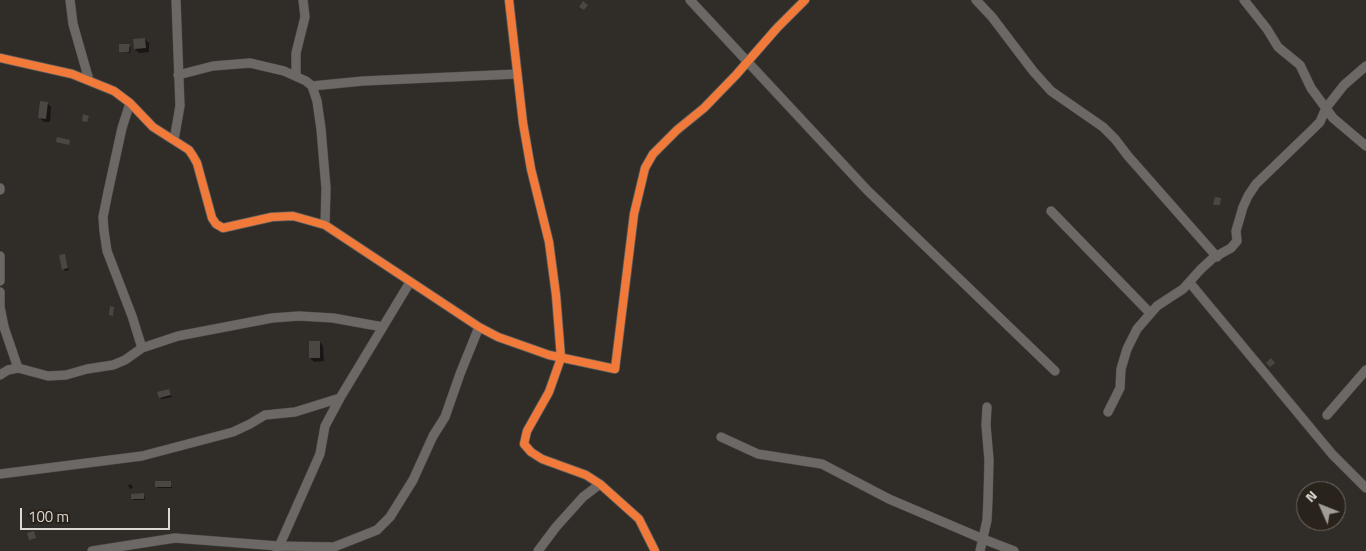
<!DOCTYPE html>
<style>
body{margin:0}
#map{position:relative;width:1366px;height:551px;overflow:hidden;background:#302c28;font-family:"Titillium Web",sans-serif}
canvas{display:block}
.north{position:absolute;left:1296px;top:481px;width:50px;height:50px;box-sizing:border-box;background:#29231b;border:1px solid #716b64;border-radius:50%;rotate:314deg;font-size:14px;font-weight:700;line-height:20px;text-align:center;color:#dcd8d2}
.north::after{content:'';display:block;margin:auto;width:18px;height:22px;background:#a09c96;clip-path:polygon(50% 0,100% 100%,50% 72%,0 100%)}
.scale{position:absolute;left:20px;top:508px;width:150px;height:22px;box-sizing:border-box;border:2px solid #dcd8d2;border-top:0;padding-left:6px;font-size:15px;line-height:18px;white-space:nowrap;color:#dcd8d2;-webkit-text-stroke:4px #29231b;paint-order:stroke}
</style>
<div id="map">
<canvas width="1366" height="551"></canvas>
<div class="north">N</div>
<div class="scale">100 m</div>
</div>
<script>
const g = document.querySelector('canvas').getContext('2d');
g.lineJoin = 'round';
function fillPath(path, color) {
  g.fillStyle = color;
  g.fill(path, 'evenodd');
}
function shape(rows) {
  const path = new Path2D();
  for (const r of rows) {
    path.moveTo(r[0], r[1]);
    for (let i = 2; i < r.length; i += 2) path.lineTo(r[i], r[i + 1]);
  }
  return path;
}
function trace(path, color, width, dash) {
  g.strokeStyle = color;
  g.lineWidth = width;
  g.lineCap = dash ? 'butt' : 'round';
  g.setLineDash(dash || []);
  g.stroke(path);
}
fillPath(shape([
 [145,39,149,43,149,52,139,53,135,49],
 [129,46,131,47,130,53,120,51],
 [47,103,51,107,50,122,44,122,40,118],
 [65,255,69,270,65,271,63,269],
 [320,342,323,346,324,361,314,362,310,358],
 [169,390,172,397,162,399,160,398],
 [170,482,172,488,158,488,156,486],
 [131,484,133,488,130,489,128,485],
 [144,495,145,500,134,500,132,498]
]), '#0007');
fillPath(shape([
 [583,1,588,5,584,10,579,7],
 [145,38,146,48,134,49,133,39],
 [119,44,130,44,129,52,119,52],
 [40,101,48,102,46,119,38,118],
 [83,114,89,116,87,122,82,121],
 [57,137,70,140,69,145,56,142],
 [1215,197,1221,198,1220,205,1213,205],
 [65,254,68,268,62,270,59,255],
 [110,306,114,307,113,316,109,315],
 [309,341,320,341,320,358,309,358],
 [1271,358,1275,363,1270,367,1266,363],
 [169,389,171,395,159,398,157,392],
 [155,481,171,481,171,487,155,487],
 [144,493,144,499,131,499,131,494],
 [34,531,36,538,29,540,27,533]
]), '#4a4743');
const minor = shape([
 [70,0,73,24,89,80],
 [509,0,523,123,531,169,549,242,556,295,561,358,549,392,527,431,524,444,531,452,542,459,586,475,600,484,639,519,655,551],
 [690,0,867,190,1055,371],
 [976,0,992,17,1033,71,1051,91,1103,127,1115,139,1128,156,1217,257],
 [1244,0,1267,29,1278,47,1300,65,1311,88,1333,118,1366,146],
 [0,58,72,74,114,91,130,103,153,127,189,150,193,156,197,163,212,218,216,224,223,228,272,217,293,216,325,225,479,327,498,337,549,355,615,369,634,214,645,168,653,154,677,130,704,108,736,75,777,28,805,0],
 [178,75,213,66,250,63,284,71,306,81,312,86,317,101,321,129,326,188,325,225],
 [296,76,296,53,305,17,303,0],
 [312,86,363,81,517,74],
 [130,103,122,128,108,192,103,217,104,231,107,251,132,316,142,348],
 [174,140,180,106,176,0],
 [0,188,0,190],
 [1051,211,1150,313],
 [0,256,0,281],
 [1190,283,1332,454,1366,488],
 [0,292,0,307,4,327,18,368],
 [0,375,8,370,18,368,48,376,66,375,87,369,113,365,125,360,142,348,178,336,272,318,299,316,333,318,383,327],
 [1108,412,1120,388,1121,369,1127,349,1137,329,1157,306,1183,289,1201,269,1213,258,1231,248,1237,241,1236,231,1243,207,1248,196,1256,184,1313,129,1320,122,1326,108,1344,85,1366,66],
 [1327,415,1366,370],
 [721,437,758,454,822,464,889,499,983,539,1014,551],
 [0,474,142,456,233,432,250,424,265,415,295,412,340,398],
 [92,551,175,538,278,546,334,547,377,530,390,517,413,480,433,436,445,417,460,374,479,327],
 [277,551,320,454,325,426,340,398,410,282],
 [538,551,556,527,583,497,600,484],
 [980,551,987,520,988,499,989,460,986,425,987,407]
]);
trace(minor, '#4b4844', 10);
trace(minor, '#6b6865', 9);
trace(shape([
 [509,0,523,123,531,169,549,242,556,295,561,358,549,392,527,431,524,444,531,452,542,459,586,475,600,484,639,519,655,551],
 [0,58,72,74,114,91,130,103,153,127,189,150,193,156,197,163,212,218,216,224,223,228,272,217,293,216,325,225,479,327,498,337,549,355,615,369,634,214,645,168,653,154,677,130,704,108,736,75,777,28,805,0]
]), '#f17a3a', 8);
</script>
